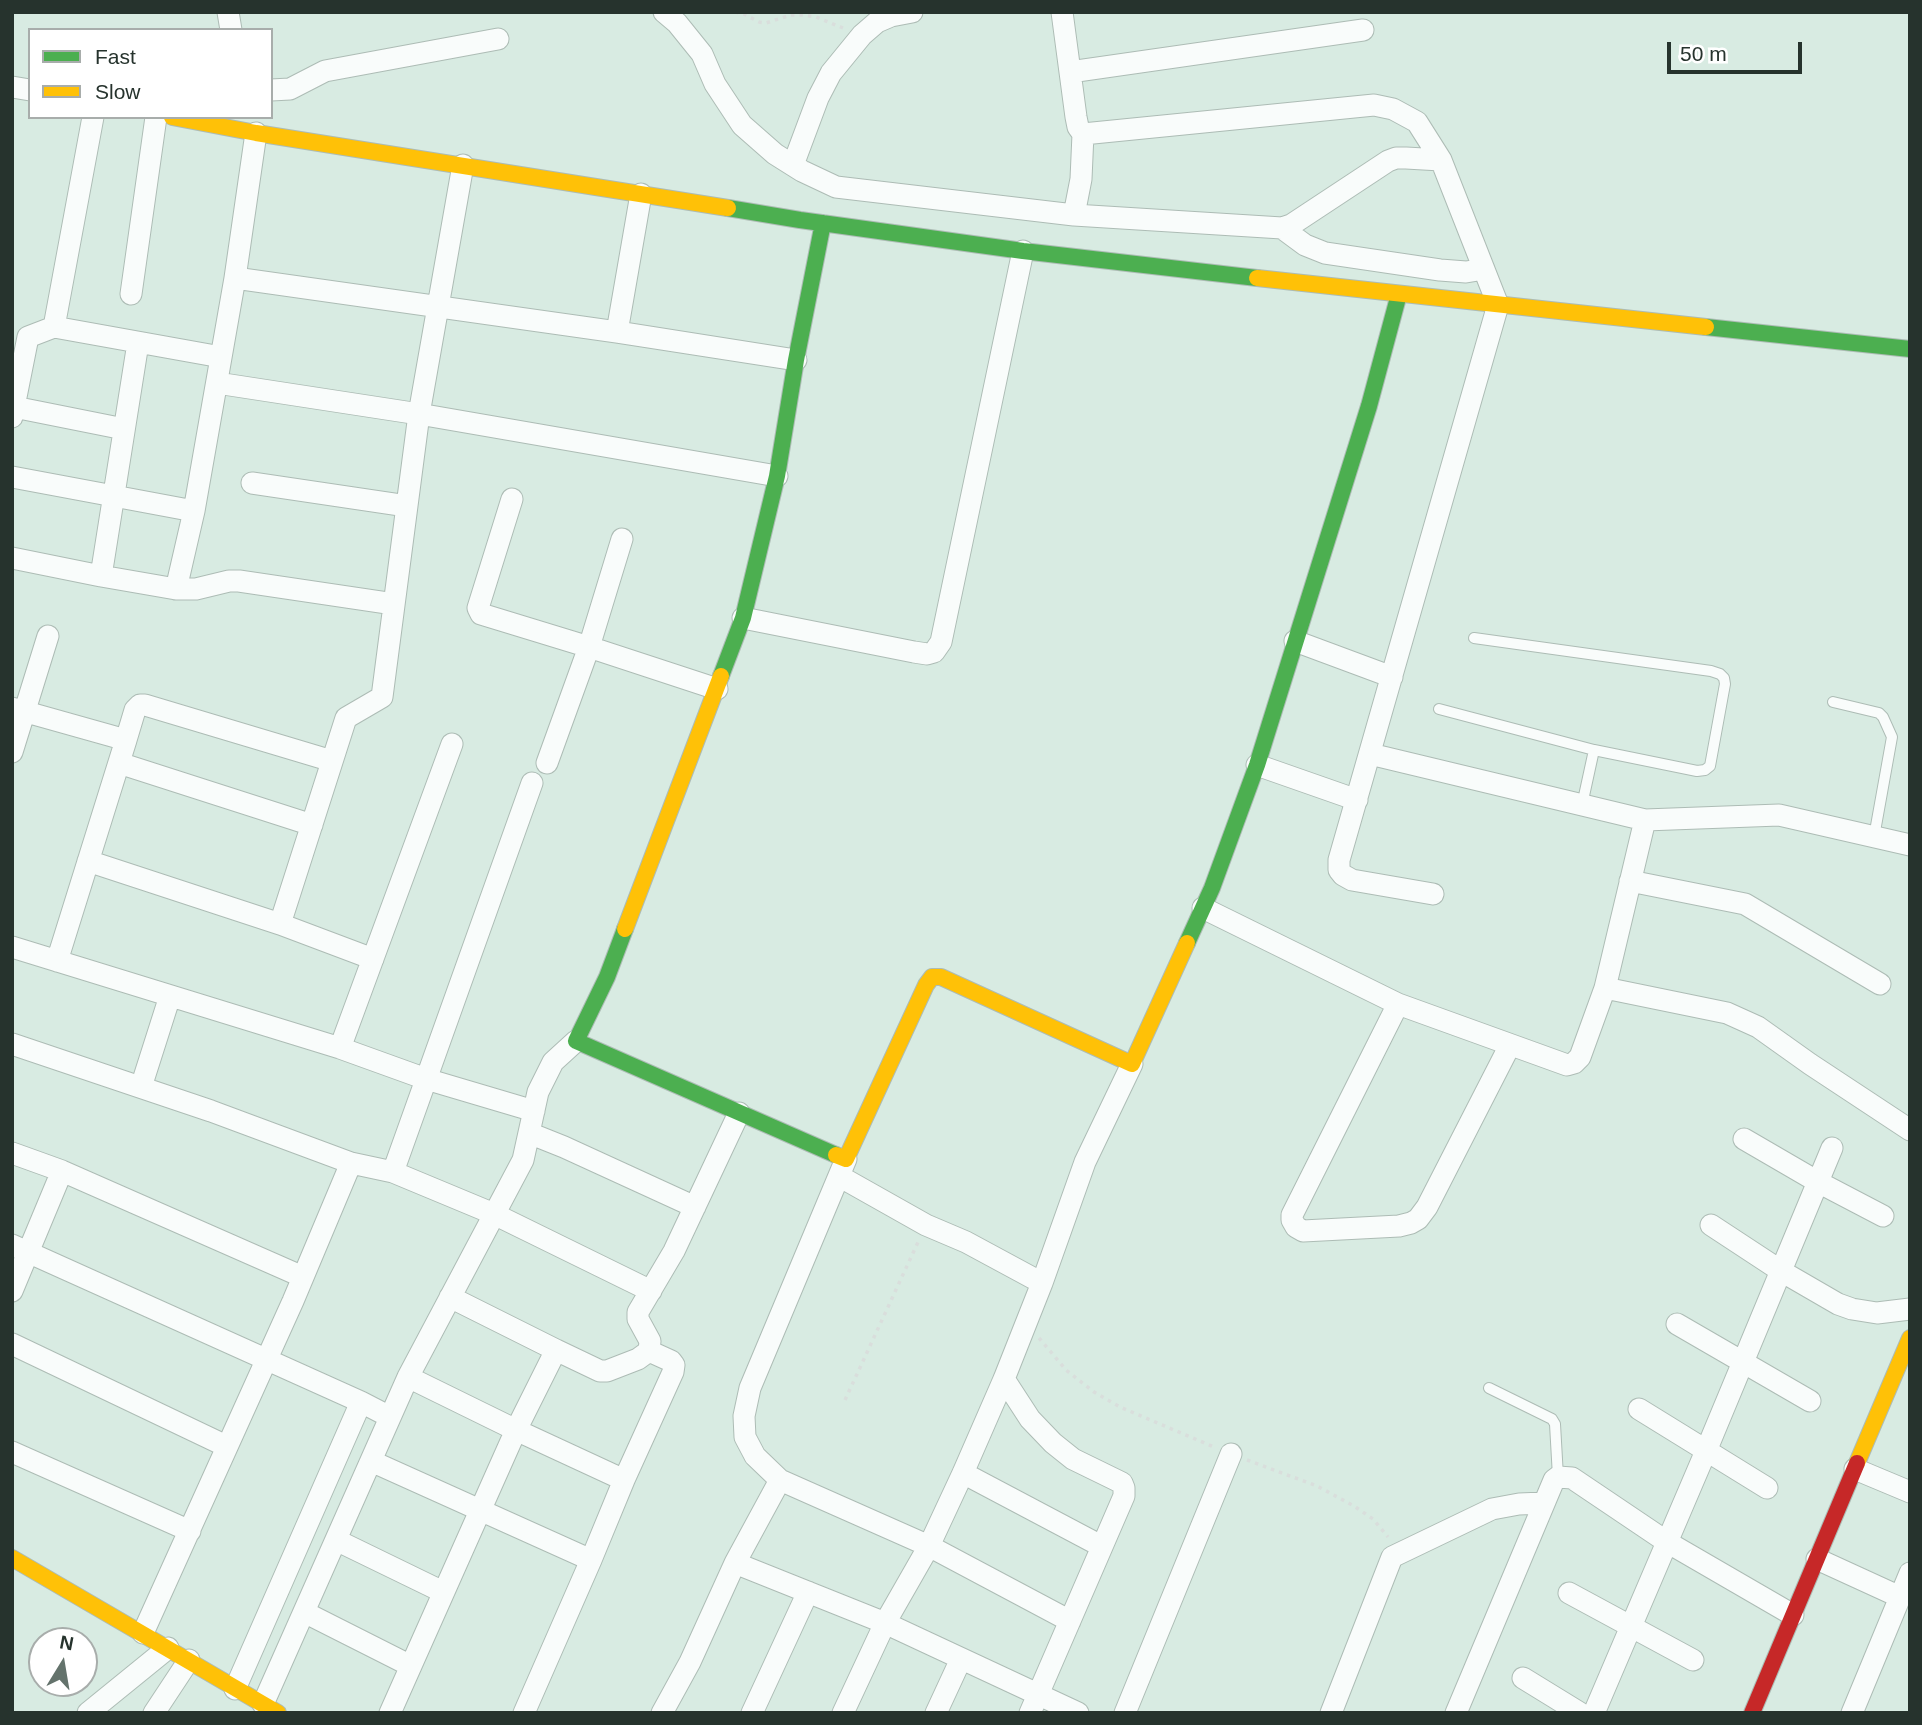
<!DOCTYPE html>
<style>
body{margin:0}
#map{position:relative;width:1922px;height:1725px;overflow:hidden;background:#d8ebe2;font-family:Arial,sans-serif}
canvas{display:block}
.frame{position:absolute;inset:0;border:14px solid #26332d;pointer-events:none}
.legend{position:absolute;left:28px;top:28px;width:245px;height:91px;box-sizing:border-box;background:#fff;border:2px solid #a8adab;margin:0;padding:9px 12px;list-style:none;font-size:21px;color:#26332d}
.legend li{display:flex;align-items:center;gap:14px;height:35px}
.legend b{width:35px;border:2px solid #a8adab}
.north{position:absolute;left:28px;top:1627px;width:70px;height:70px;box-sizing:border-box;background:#fff;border:2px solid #a8adab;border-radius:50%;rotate:11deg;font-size:19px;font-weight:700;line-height:28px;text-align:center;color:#26332d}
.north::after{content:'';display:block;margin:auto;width:24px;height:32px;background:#64736c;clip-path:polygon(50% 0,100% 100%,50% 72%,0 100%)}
.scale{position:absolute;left:1667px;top:42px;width:135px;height:32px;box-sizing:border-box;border:4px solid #26332d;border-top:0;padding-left:9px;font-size:21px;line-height:24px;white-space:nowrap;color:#26332d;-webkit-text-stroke:5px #fff;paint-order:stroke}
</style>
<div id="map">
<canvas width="1922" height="1725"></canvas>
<div class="frame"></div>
<ul class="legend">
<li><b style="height:9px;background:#4caf50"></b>Fast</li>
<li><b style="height:9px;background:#ffc107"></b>Slow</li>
</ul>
<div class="north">N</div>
<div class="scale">50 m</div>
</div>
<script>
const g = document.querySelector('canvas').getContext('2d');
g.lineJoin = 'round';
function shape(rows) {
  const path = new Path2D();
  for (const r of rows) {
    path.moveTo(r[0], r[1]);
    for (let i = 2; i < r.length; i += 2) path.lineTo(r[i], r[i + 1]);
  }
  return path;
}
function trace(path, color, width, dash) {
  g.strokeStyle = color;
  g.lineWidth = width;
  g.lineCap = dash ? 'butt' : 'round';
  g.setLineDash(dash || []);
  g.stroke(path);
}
const lane = shape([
 [1474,638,1711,671,1720,674,1724,678,1725,684,1710,766,1705,770,1697,771,1594,750],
 [1833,702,1879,713,1883,717,1892,737,1874,837],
 [1439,709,1594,750,1582,805],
 [1489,1388,1552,1419,1555,1424,1558,1477]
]);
const street = shape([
 [228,12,231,30],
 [664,12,677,23,702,54,715,84,742,125,775,154,802,171,836,187,1074,215,1282,228,1291,225,1388,161,1396,158,1406,158,1441,160],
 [1062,12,1076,117,1078,127,1083,134,1374,105,1393,109,1417,122,1441,160,1498,305,1339,860,1339,870,1343,875,1352,880,1433,894],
 [1070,72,1363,30],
 [12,87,30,90],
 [271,90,290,89,325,71,498,39],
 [256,133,235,278,617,332,796,360],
 [463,165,419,414,777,476],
 [793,165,818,98,831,73,862,35,877,22,891,16,912,12],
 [1074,215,1081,179,1083,134],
 [1282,228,1305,245,1325,253,1440,270,1466,272,1484,269],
 [131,294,156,117],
 [54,327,221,357],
 [617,332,641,194],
 [217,383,419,414,382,697,346,718,280,924],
 [14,407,124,429],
 [12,417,28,337,54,327,93,117],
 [12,477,194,511],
 [252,483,407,506],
 [512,499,478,608,481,614,589,647,717,689],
 [12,558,101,576,176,589,194,511,235,278],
 [101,576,138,343],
 [176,589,196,589,229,581,239,581,394,604],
 [743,618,914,652,927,654,934,652,941,642,1023,251],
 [1295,641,1392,677],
 [12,708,126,740,57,961],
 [126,740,135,710,140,705,145,705,332,761],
 [452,744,340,1048,426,1079,534,1111],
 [12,752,48,636],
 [119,763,312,825],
 [547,763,589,647,622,539],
 [1257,765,1357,800],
 [1645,820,1779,815,1910,845],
 [88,861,280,924,373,959],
 [1630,881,1745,904,1880,984],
 [1203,908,1398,1004,1567,1065,1574,1063,1580,1057,1605,988,1645,820,1370,754],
 [12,947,340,1048],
 [1605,988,1727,1013,1758,1027,1810,1064,1910,1130],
 [1398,1004,1292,1215,1292,1220,1296,1227,1303,1231,1399,1226,1411,1223,1418,1219,1427,1207,1510,1045],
 [12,1044,211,1111,351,1163],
 [141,1087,170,996],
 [529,1133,564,1147,695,1207],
 [1744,1139,1818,1182,1883,1216],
 [12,1153,62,1171],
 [393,1172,494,1214,651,1291],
 [839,1176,926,1225,966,1242,1042,1283],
 [1711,1225,1781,1271,1838,1304,1852,1309,1877,1313,1910,1309],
 [12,1245,361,1402,390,1417],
 [12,1291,62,1171,303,1277],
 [1677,1324,1810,1401],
 [12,1344,226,1446],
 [556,1350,600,1371,607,1371,638,1359,649,1351,650,1341,638,1319,638,1312,674,1251,739,1113],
 [408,1377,516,1430,624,1480],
 [1004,1379,1030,1419,1053,1443,1073,1459,1116,1480,1122,1483,1124,1488,1124,1496,1030,1713],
 [1639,1409,1767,1488],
 [12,1452,190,1531],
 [371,1461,591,1560],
 [1855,1469,1910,1492],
 [963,1473,1101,1546],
 [780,1480,755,1456,745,1437,744,1416,750,1388,846,1159],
 [336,1540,443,1592],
 [1817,1559,1900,1597],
 [735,1563,780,1480,929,1546,1070,1621],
 [1569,1593,1693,1660],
 [304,1612,411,1666],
 [143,1633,293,1301,351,1163,393,1172,532,783],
 [1523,1678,1580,1713],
 [235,1689,361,1402],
 [263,1704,408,1377,523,1160,538,1092,553,1062,576,1041],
 [88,1713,168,1648],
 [154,1713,189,1660],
 [390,1713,516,1430,556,1350,450,1297],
 [524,1713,591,1560,624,1480,673,1372,674,1365,671,1361,649,1351],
 [662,1713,690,1662,735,1563,885,1623,1078,1713],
 [752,1713,808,1592],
 [843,1713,885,1623,929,1546,963,1473,1004,1379,1042,1283,1085,1162,1132,1064],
 [936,1713,961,1659],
 [1125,1713,1231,1454],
 [1331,1713,1392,1557,1492,1509,1519,1504,1544,1503],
 [1456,1713,1554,1480,1558,1477,1572,1478,1667,1542,1793,1615],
 [1594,1713,1706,1451,1832,1148],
 [1852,1713,1910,1573]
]);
const fast = shape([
 [728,208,800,220,1023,251,1257,278],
 [1706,327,1910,349],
 [721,676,743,618,777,476,796,360,823,223],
 [625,929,607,977,576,1041,836,1155],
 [1187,943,1212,888,1257,765,1369,406,1399,294]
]);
const slow = shape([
 [172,117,256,133,728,208],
 [1257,278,1706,327],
 [625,929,721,676],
 [836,1155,846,1159,926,985,932,977,941,977,1132,1064,1187,943],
 [1857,1463,1910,1338],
 [12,1558,278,1713]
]);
const jam = shape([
 [1752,1713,1857,1463]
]);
trace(lane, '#adbcb5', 12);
trace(street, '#adbcb5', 23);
trace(fast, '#adbcb5', 18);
trace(slow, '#adbcb5', 18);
trace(jam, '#adbcb5', 18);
trace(shape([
 [735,12,744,14,759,22,766,23,791,15,802,15,816,17,843,28],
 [1039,1338,1066,1370,1094,1392,1120,1407,1214,1447],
 [845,1400,919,1240],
 [1247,1460,1317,1486,1354,1506,1373,1519,1388,1537]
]), '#d9dedc', 3.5, [3.5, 5]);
trace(lane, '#f9fcfb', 10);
trace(street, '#f9fcfb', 21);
trace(fast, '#4caf50', 16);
trace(slow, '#ffc107', 16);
trace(jam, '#c62828', 16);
</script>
